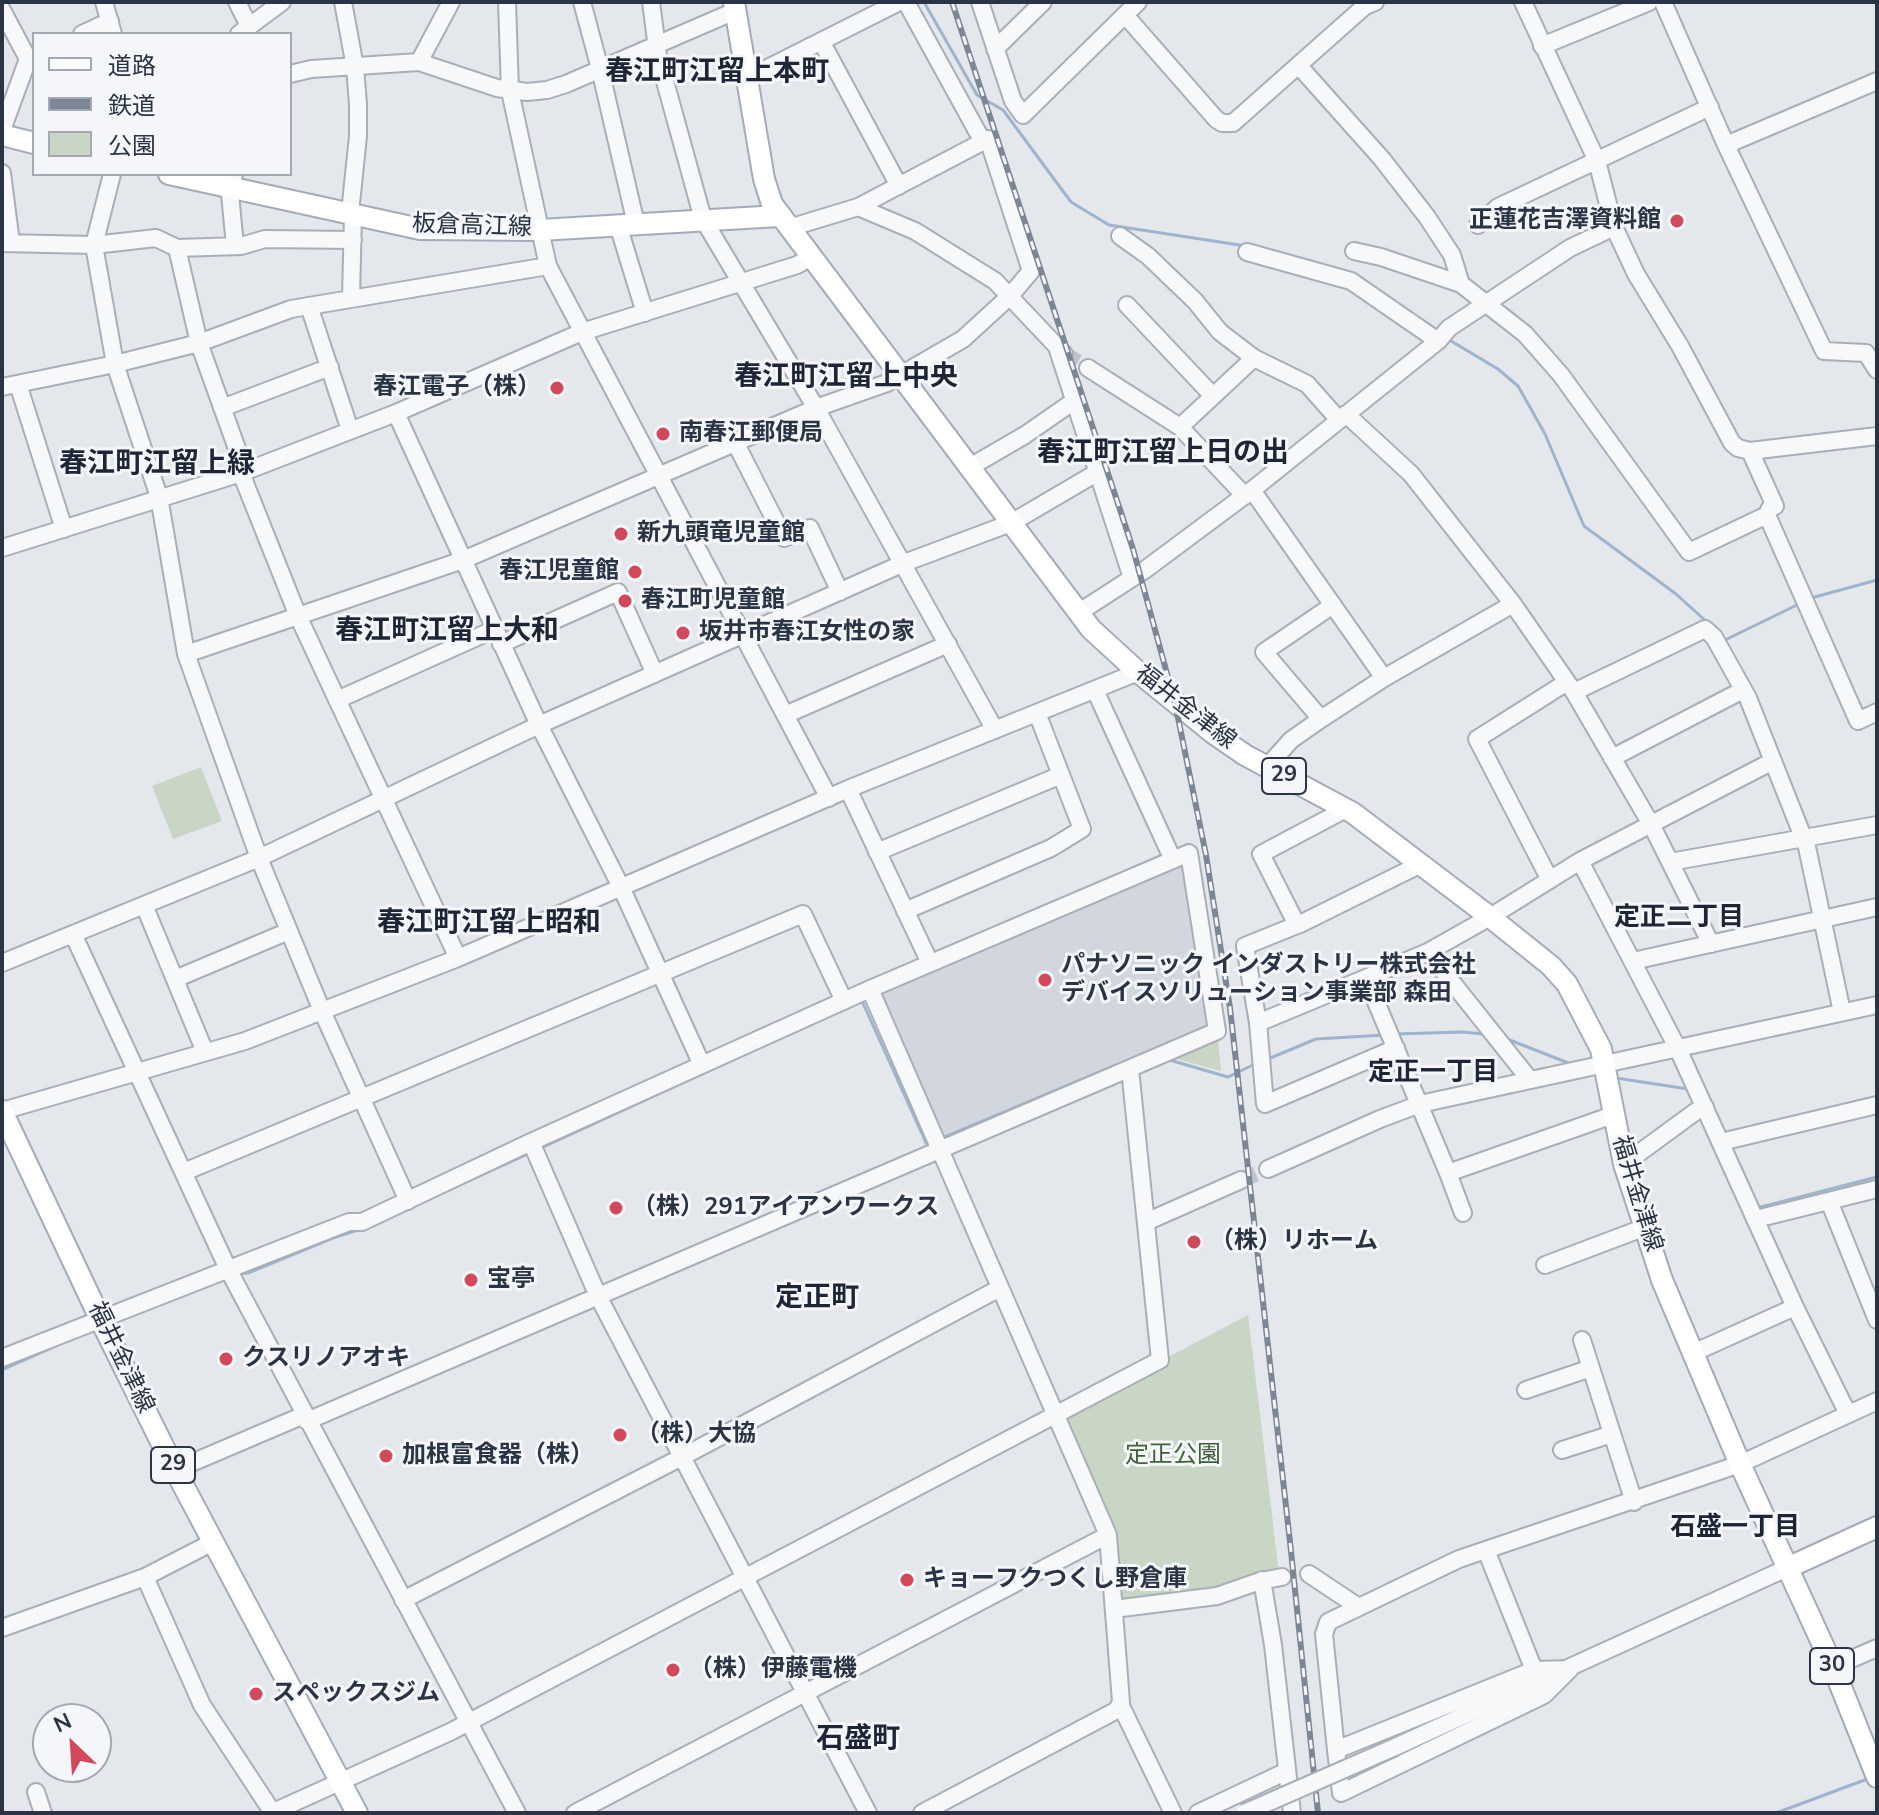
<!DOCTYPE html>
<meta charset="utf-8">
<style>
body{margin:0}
#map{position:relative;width:1879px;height:1815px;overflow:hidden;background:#e4e7ec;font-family:"Nunito Sans","Noto Sans JP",sans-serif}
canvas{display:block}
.frame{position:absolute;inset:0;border:4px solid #2b3445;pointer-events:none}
.legend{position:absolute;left:32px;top:32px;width:260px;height:144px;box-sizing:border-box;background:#f4f6f9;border:2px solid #a4a8b1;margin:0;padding:10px 14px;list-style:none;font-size:24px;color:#2b3445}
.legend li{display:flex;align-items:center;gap:16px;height:40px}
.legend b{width:40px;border:2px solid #a4a8b1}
.north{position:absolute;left:32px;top:1703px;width:80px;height:80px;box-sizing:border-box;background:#f4f6f9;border:2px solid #a4a8b1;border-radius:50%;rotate:335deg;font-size:22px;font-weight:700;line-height:32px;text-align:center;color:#2b3445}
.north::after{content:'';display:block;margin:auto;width:28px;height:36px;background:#d1495b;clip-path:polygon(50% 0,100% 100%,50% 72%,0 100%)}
</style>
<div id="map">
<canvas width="1879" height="1815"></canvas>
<div class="frame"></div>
<ul class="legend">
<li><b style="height:10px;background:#fff"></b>道路</li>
<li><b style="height:10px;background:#7d8696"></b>鉄道</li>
<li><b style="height:22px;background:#c9d6c5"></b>公園</li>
</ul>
<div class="north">N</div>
</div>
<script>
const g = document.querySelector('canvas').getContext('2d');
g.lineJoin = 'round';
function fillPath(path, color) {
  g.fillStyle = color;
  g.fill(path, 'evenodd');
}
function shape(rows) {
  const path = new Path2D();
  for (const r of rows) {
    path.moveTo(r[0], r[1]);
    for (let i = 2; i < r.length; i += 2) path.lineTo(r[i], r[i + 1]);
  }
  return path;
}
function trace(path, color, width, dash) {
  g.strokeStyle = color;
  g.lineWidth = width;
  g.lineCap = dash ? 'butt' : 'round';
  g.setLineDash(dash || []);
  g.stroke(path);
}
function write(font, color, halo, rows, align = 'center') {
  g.font = font + ' "Nunito Sans","Noto Sans JP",sans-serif';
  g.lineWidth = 6;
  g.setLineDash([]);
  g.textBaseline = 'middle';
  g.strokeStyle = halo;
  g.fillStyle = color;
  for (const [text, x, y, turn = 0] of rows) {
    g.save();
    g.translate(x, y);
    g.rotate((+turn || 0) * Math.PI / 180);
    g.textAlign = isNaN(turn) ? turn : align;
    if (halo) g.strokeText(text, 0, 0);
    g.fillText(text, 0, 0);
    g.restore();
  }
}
fillPath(shape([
 [1182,864,1188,866,1210,1025,1207,1030,947,1140,942,1138,880,995,883,991]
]), '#d2d6de');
fillPath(shape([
 [201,767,222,821,173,839,152,786],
 [1218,1041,1221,1071,1173,1058],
 [1248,1315,1279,1573,1238,1579,1218,1591,1114,1605,1108,1535,1056,1416]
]), '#c9d6c5');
trace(shape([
 [924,2,977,95,1003,110,1071,202,1109,225,1246,246],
 [1446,338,1498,369,1518,386,1545,434,1584,526,1676,594,1708,623],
 [1811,598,1877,580],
 [1723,641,1801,603],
 [859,1002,862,1001,927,1145,930,1144],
 [1396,1034,1462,1032,1484,1034],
 [1507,1039,1571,1064],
 [1166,1059,1228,1077,1257,1063],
 [1268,1059,1316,1039,1385,1035],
 [1616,1078,1688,1089],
 [940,1139,1114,1066],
 [539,1149,739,1057],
 [433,1197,528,1154],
 [1756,1205,1761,1207,1877,1177],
 [237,1274,248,1273,333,1238,361,1229],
 [2,1370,56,1346],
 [1776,1813,1870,1778]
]), '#9fb4cc', 3);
trace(shape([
 [1064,354,1088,368],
 [1241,1180,1268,1169]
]), '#bfc3cb', 16, [16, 8]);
const minor = shape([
 [104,2,113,34],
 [237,2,249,26],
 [343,2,355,67,358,104,358,136,350,213],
 [507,2,510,91,548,266,829,798],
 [582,2,600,69,636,224],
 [651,2,658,56,703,219,816,408,995,730],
 [906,2,983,142],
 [980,2,1013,101,1023,115,1138,2],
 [1523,2,1597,161,1614,227,1636,274,1680,346,1732,443,1738,448,1750,451,1877,436],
 [1663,2,1726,145,1824,351,1866,353,1877,370],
 [2,10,28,59],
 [1125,15,1216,119,1222,123,1233,123,1365,6,1375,2],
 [82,34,110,21],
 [239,34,282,2],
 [821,41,899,186],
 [1542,46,1649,2],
 [995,49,1043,2],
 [419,62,451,2],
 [1299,66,1382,159,1427,217,1452,255,1461,284,1525,334,1561,375,1689,552,1767,515,1770,508,1775,506,1750,451],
 [290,74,311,69,419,62,497,88,527,92,547,90,566,84,735,11],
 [746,79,899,2],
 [2,130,28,59,34,57],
 [1726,145,1877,81],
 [2,173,11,243],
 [112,174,94,245,115,364,159,497,186,654,259,858,322,1011,408,1201],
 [234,174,230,194,235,246],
 [858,207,915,231,995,281,1064,354],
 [618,225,645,313],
 [1478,225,1498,207,1710,107],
 [1120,236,1148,256,1195,301,1220,332,1254,358,1307,384,1339,420],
 [2,243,94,245,156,238,177,248,241,246,265,239,353,240],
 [177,248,199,343,245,471],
 [1354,251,1381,257,1461,284],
 [1247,252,1351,281,1438,341],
 [351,298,353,214],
 [1127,305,1213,396],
 [309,306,350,430],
 [1057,347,1132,578],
 [1088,368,1180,427,1245,496],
 [18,384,64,529],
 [2,387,115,364,199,343,291,309,548,266],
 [222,408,330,367],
 [396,413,539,725,621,887,702,1065],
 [1346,414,1411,474,1513,604,1574,692,1652,826,1711,944],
 [1180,427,1254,358],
 [735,442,784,538,810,528,840,592],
 [970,467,1025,435,1074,401],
 [241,473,298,616,458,958],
 [1252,490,1384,678],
 [1767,515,1858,721,1877,712],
 [2,548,241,473,396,413,582,332,797,265,811,257],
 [1078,613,1146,569,1252,490,1438,341,1449,328,1570,248,1614,227],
 [501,644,618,592,655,674],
 [186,654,463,560,816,408,887,383,963,339,1010,296,1031,271,988,139,858,207,789,228],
 [1095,690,1173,860],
 [1574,692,1705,629,1714,637,1748,698,1807,847,1842,1012],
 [337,700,495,629],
 [785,715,948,644],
 [1321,719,1264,652,1333,605],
 [1612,758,1743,690],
 [1267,767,1291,740,1321,719,1384,678,1513,604],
 [848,789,930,963],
 [1346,809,1261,854,1297,925,1245,946,1258,1023,1265,1104,1396,1048],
 [877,852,1061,775],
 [1580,861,1678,1049,1795,1307,1848,1414],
 [1670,862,1877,825],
 [1550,880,1477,739,1567,682],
 [144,905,205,1052],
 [905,911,1051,848,1082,829,1037,713],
 [1300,924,1421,864],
 [73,934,228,1269,517,1813],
 [1428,952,1530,1080],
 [1633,961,1877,907],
 [2,963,259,858,539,725,904,563,1011,523,1098,472],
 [175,979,289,931],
 [870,989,1108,1535,1121,1702,1117,1710,922,1813],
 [1258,1023,1366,978],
 [2,1111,245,1041,322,1011,458,958,848,789,1138,672],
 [531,1142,598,1296,868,1813],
 [1721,1142,1877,1105],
 [1624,1164,1695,1112,1705,1107],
 [1268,1169,1380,1119,1420,1104,1877,1005],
 [184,1172,803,914,844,1001],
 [1448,1173,1613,1115],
 [1829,1201,1877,1320],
 [1463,1213,1448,1173,1366,978,1428,952,1490,917,1580,861,1773,761],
 [1756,1219,1877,1189],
 [1146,1222,1241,1180],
 [1545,1265,1643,1228],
 [1582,1340,1634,1502],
 [1693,1353,1795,1307],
 [2,1358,349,1222,362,1222,531,1142,870,989,1189,853,1217,1031,307,1421],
 [1526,1390,1591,1368],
 [1562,1450,1612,1434],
 [175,1470,304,1415],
 [1486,1550,1534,1670],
 [1309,1574,1357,1606],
 [145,1577,202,1705,273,1813],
 [1262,1580,1273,1645,1292,1813],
 [403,1600,682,1457,1000,1288],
 [1114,1609,1217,1596,1260,1581,1282,1577],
 [2,1628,145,1577,213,1542],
 [1833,1667,1877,1648],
 [1570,1669,1544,1695,1341,1793,1336,1750,1534,1670,1570,1669],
 [1121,1706,1173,1813],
 [1395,1747,1787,1568],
 [1336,1750,1324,1634,1328,1622,1459,1559,1740,1464,1877,1401],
 [36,1792,43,1813],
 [271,1813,450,1732,1160,1360,1130,1069],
 [575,1813,1108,1535],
 [1198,1813,1287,1771]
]);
const major = shape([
 [734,2,764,179,772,204,1091,629,1138,672,1213,733,1245,755,1353,813,1490,917,1551,966,1567,984,1601,1049,1624,1164,1662,1280,1740,1464,1833,1667,1877,1777],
 [2,135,34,143],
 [169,174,420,229,540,230,779,216],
 [2,1111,105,1329,175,1470,357,1813],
 [1787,1568,1877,1527]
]);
trace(minor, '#a9aeb7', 20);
trace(major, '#a3abb8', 24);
trace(minor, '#f7f8fa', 16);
trace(major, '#fff', 20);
const rail = shape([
 [952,2,1133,549,1175,703,1206,855,1230,1008,1291,1551,1318,1813]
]);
trace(rail, '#7d8696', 6);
trace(rail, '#f4f6f9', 3, [9]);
const minorBridge = shape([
 [1244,1813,1395,1747]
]);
trace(minorBridge, '#a9aeb7', 20, []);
trace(minorBridge, '#f7f8fa', 16);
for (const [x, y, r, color] of [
 [1677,221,8,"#d1495b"],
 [557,388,8,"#d1495b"],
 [663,434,8,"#d1495b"],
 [621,534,8,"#d1495b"],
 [635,572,8,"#d1495b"],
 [625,601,8,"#d1495b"],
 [683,633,8,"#d1495b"],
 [1045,980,8,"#d1495b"],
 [616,1208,8,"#d1495b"],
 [1194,1242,8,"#d1495b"],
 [471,1280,8,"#d1495b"],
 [226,1359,8,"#d1495b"],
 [620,1435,8,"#d1495b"],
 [386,1456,8,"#d1495b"],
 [907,1580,8,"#d1495b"],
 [673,1670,8,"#d1495b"],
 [256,1694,8,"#d1495b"]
]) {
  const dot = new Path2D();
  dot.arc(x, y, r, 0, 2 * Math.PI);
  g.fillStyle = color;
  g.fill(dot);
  trace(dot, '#f4f6f9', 3);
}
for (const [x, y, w] of [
 [1284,776,44],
 [173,1465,44],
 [1832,1666,44]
]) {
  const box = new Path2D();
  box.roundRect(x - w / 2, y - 18, w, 36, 6);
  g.fillStyle = '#f4f6f9';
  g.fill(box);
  trace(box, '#2b3445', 2);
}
write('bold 22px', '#2b3445', null, [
 ["29",1284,776],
 ["29",173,1465],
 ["30",1832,1666]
]);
write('bold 24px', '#2b3445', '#f4f6f9', [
 ["正蓮花吉澤資料館",1661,221,"right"],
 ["春江電子（株）",541,388,"right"],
 ["南春江郵便局",679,434],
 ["新九頭竜児童館",637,534],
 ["春江児童館",619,572,"right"],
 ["春江町児童館",641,601],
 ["坂井市春江女性の家",699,633],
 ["パナソニック インダストリー株式会社",1061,966],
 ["デバイスソリューション事業部 森田",1061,994],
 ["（株）291アイアンワークス",632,1208],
 ["（株）リホーム",1210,1242],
 ["宝亭",487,1280],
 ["クスリノアオキ",242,1359],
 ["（株）大協",636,1435],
 ["加根富食器（株）",402,1456],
 ["キョーフクつくし野倉庫",923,1580],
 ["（株）伊藤電機",689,1670],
 ["スペックスジム",272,1694]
], 'left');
write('24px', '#2b3445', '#f4f6f9', [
 ["板倉高江線",472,227,2],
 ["福井金津線",1185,708,38],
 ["福井金津線",1636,1194,73],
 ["福井金津線",120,1358,64]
]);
write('24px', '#3f6138', '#f4f6f9', [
 ["定正公園",1173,1456]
]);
write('bold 26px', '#1d2536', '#f4f6f9', [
 ["定正二丁目",1679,919],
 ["定正一丁目",1433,1074],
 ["石盛一丁目",1735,1529]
]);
write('bold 28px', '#1d2536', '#f4f6f9', [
 ["春江町江留上本町",717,73],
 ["春江町江留上中央",846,378],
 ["春江町江留上日の出",1163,454],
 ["春江町江留上緑",157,465],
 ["春江町江留上大和",447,632],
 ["春江町江留上昭和",489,924],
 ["定正町",817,1299],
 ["石盛町",858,1740]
]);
</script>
